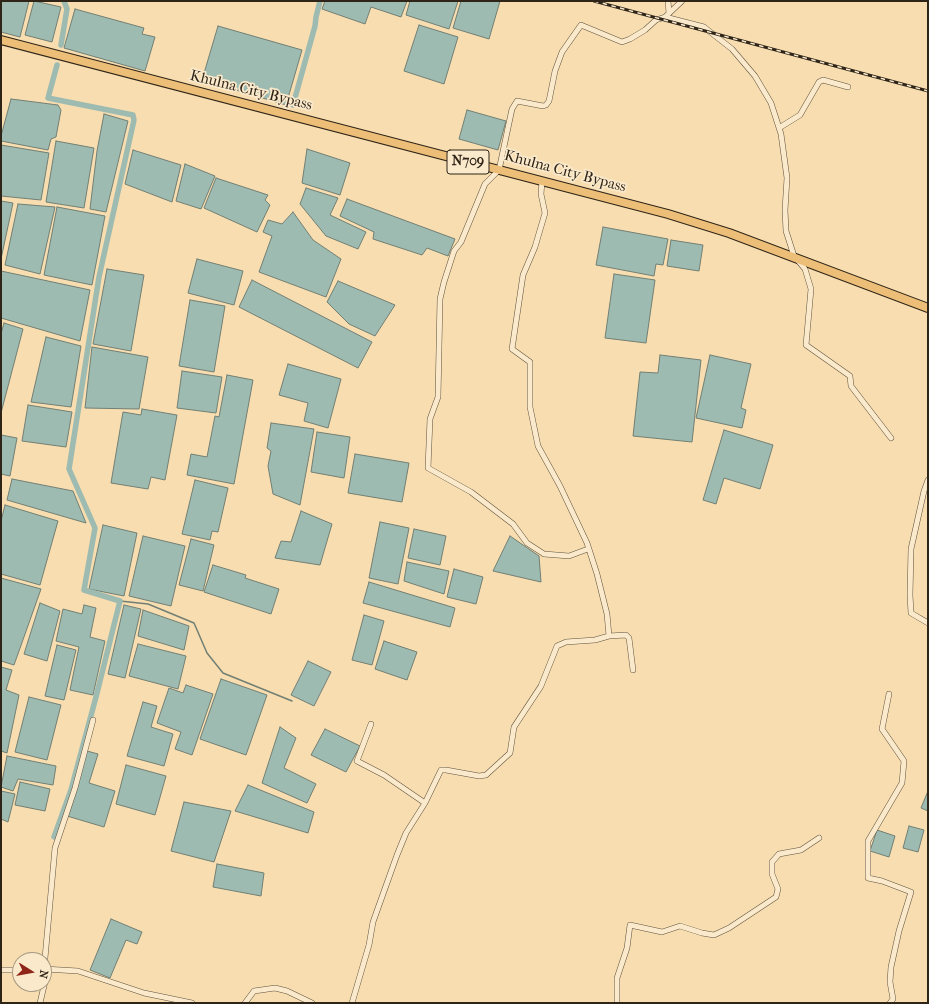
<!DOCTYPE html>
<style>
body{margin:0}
#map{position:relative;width:929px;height:1004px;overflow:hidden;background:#f7ddaf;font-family:"IM FELL French Canon",serif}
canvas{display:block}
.frame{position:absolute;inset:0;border:2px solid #2e2418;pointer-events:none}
.north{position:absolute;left:12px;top:952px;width:40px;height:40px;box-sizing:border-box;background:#fae9cb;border:1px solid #a89a83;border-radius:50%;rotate:101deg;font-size:11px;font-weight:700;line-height:16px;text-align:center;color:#2e2418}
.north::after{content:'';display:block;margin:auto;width:14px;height:18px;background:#8f2418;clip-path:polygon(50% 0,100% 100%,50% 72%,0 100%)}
</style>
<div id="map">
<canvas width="929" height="1004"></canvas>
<div class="frame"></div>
<div class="north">N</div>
</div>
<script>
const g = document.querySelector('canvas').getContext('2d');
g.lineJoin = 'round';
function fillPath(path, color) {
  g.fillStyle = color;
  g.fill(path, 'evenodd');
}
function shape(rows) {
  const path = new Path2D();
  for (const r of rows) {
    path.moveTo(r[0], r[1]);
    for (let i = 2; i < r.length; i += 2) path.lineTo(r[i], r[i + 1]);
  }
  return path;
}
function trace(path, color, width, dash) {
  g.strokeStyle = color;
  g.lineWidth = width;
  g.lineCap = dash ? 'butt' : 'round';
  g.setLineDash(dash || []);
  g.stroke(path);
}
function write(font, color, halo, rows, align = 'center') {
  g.font = font + ' "IM FELL French Canon",serif';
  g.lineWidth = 3.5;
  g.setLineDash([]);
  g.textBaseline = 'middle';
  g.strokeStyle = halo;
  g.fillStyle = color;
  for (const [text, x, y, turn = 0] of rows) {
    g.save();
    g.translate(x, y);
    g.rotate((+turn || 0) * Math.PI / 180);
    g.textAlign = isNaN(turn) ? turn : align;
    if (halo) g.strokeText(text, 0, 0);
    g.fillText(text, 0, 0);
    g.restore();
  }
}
const water = shape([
 [1,1,29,1,20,37,1,32,1,1],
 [34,1,61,7,52,42,25,35,34,1],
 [325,1,407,1,401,17,371,7,365,24,322,9,325,1],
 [410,1,458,1,449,29,406,15,410,1],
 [461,1,500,1,489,39,453,28,461,1],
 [75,9,144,28,142,34,155,37,145,71,64,48,75,9],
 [419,25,458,37,444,84,404,71,419,25],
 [218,26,302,50,286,105,202,80,218,26],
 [11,99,58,105,61,110,56,137,51,139,48,150,1,141,1,136,11,99],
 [467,110,506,121,498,150,459,139,467,110],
 [104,114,128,121,106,212,90,209,97,151,104,114],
 [56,141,94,148,84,208,46,202,56,141],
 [1,145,49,153,41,200,1,196,1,145],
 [307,149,350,163,340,195,302,183,307,149],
 [133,150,181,165,172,202,125,184,133,150],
 [185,164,215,176,201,209,176,201,185,164],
 [216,178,268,195,265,200,270,205,257,232,204,208,216,178],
 [306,188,338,198,330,215,366,232,358,249,326,236,300,204,306,188],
 [347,199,455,239,448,256,427,248,422,255,373,239,374,232,340,216,347,199],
 [1,201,13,203,1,259,1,201],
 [18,204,55,207,40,274,5,265,18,204],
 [57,207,105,216,92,285,44,275,57,207],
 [293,212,313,240,341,259,326,297,259,272,272,236,263,232,268,220,282,224,293,212],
 [603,227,668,239,663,265,656,264,654,276,596,265,603,227],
 [671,240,703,245,699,271,667,266,671,240],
 [197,259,243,271,234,305,188,293,197,259],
 [107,269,144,275,131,351,93,344,107,269],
 [1,271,90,290,80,341,1,318,1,271],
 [614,274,655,280,646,343,605,338,614,274],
 [252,280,372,342,358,368,239,307,252,280],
 [338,281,395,305,375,336,349,324,327,302,338,281],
 [190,300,225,306,214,372,179,366,190,300],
 [4,323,23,329,1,413,1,334,4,323],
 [46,337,81,346,71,407,31,402,46,337],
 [92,347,148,357,139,409,85,408,92,347],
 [660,355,701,360,692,442,633,436,640,372,658,373,660,355],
 [710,355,751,364,741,408,746,410,742,428,696,418,710,355],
 [288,364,341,379,328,428,304,421,308,403,279,395,288,364],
 [182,371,222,377,216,413,177,408,182,371],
 [227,375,253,380,234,484,187,475,191,454,207,457,215,416,219,417,227,375],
 [28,405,72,412,66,447,22,441,28,405],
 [142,409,177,415,165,480,151,477,148,489,111,483,123,412,141,415,142,409],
 [271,423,314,429,300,505,273,494,268,466,271,451,267,448,271,423],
 [724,430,773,445,760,489,724,478,716,504,703,500,724,430],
 [317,432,350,437,344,478,311,472,317,432],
 [1,435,17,438,10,476,1,474,1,435],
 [355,454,409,463,402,502,348,493,355,454],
 [12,479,73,491,86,523,7,500,12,479],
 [195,480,228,488,218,532,212,531,210,540,182,534,195,480],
 [5,505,58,521,40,585,1,574,1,521,5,505],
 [301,511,332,524,320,565,275,558,281,541,291,542,301,511],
 [380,522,409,528,398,584,369,578,380,522],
 [103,525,137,533,124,596,89,589,103,525],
 [414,529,446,536,440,565,408,558,414,529],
 [143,536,185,546,171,606,129,596,143,536],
 [510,536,539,556,541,582,493,571,510,536],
 [191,539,214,545,203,591,179,585,191,539],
 [407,562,449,571,444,594,404,581,407,562],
 [213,565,246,575,245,578,279,589,271,614,204,592,213,565],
 [454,569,483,577,476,604,447,597,454,569],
 [1,578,41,589,14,665,1,661,1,578],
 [369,582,455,608,450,627,363,603,369,582],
 [40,603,60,611,47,661,24,654,40,603],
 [84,605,96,608,90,637,105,641,93,695,70,690,79,647,56,641,63,609,82,614,84,605],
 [124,605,141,609,125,678,108,674,124,605],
 [143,610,189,626,184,650,138,636,143,610],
 [364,615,384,621,372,665,352,660,364,615],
 [384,641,417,652,407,680,375,669,384,641],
 [138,644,186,656,178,689,129,676,138,644],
 [57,645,76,650,64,700,45,696,57,645],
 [308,661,331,672,314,706,291,695,308,661],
 [1,667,12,670,6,690,19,695,7,753,1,751,1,667],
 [221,679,267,695,246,755,200,739,221,679],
 [186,685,213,694,192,755,175,749,181,732,157,723,169,688,183,693,186,685],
 [29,697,61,705,47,760,15,752,29,697],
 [143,702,157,706,151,727,173,734,164,766,127,756,143,702],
 [280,727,296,738,284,768,316,784,307,803,262,783,280,727],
 [325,729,360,746,346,772,311,755,325,729],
 [87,751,98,754,89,783,115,791,104,827,67,816,87,751],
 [7,756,56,766,53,785,18,779,13,791,1,787,7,756],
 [126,765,166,776,155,815,116,804,126,765],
 [20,782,50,789,45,811,15,805,20,782],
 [248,785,314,812,308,833,235,811,248,785],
 [1,791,15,794,8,822,1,819,1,791],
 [928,791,928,811,921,808,928,791],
 [184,802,231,811,214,862,171,851,184,802],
 [909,826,924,830,918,852,903,848,909,826],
 [877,830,895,836,889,857,870,851,877,830],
 [217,864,264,873,261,896,213,887,217,864],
 [111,919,142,932,137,944,126,940,110,978,90,970,111,919]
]);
fillPath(water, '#9ebbb1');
trace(water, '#717f74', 1);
trace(shape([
 [120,601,148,604,194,623,207,653,223,673,292,701]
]), '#717f74', 1.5);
trace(shape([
 [61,45,67,9,64,1],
 [293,105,315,26,316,17,320,1],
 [54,837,71,790,96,697,120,601,84,590,95,528,69,469,99,277,134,120,133,115,48,98,57,65]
]), '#9ebbb1', 5.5);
const minor = shape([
 [668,1,669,13],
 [665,17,682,1],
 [779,128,800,115,819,82,823,80,848,87],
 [542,181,541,194,545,213,535,247,523,275,512,349,530,362,530,407,538,446,560,486,587,543,597,574,607,614,609,636,626,635,629,638,633,670],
 [928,480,924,491,911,549,910,595,911,613,928,623],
 [588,549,569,556,544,554,527,543,513,524,471,492,428,468,430,419,438,397,440,299,444,282,454,251,461,242,485,184,499,170,512,109,517,101,543,106,546,105,549,101,555,71,562,52,581,25,622,42,630,39,645,30,656,20,665,17,704,27,732,49,755,76,771,103,781,134,787,178,785,210,786,231,794,256,805,269,811,289,806,345,850,376,851,386,891,438],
 [889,694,882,729,904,761,902,783,868,841,868,878,882,881,911,892,899,931,891,967,890,982,893,999,890,1003],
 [371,724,357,761,384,775,425,803],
 [44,969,55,848,75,788,93,720],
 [44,969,78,971,144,993,192,1003],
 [1,970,20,970],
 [40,1003,48,969],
 [245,1003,254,991,275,988,287,991,312,1003],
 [352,1003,369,945,373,922,397,855,406,833,425,803,441,770,446,770,479,776,486,775,510,753,514,727,541,686,557,646,566,642,595,640,609,636],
 [617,1003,617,978,627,948,630,925,662,932,680,926,702,933,714,935,729,928,776,897,778,889,772,874,772,862,779,854,801,850,819,838]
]);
const trunk = shape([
 [1,40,668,214,729,233,928,308]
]);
trace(minor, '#60523e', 6);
trace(trunk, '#2e2418', 10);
trace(minor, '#fae9cb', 5);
trace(trunk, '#ecbe78', 8);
const rail = shape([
 [594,1,928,91]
]);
trace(rail, '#2e2418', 3);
trace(rail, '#fae9cb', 1.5, [4.5]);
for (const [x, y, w] of [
 [468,162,42]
]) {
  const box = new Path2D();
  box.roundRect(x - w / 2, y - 12, w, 24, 3);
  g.fillStyle = '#fae9cb';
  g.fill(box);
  trace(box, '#2e2418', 1);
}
write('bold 14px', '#2e2418', null, [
 ["N709",468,162]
]);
write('15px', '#2e2418', '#fae9cb', [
 ["Khulna City Bypass",251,91,14],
 ["Khulna City Bypass",565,172,15]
]);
</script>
